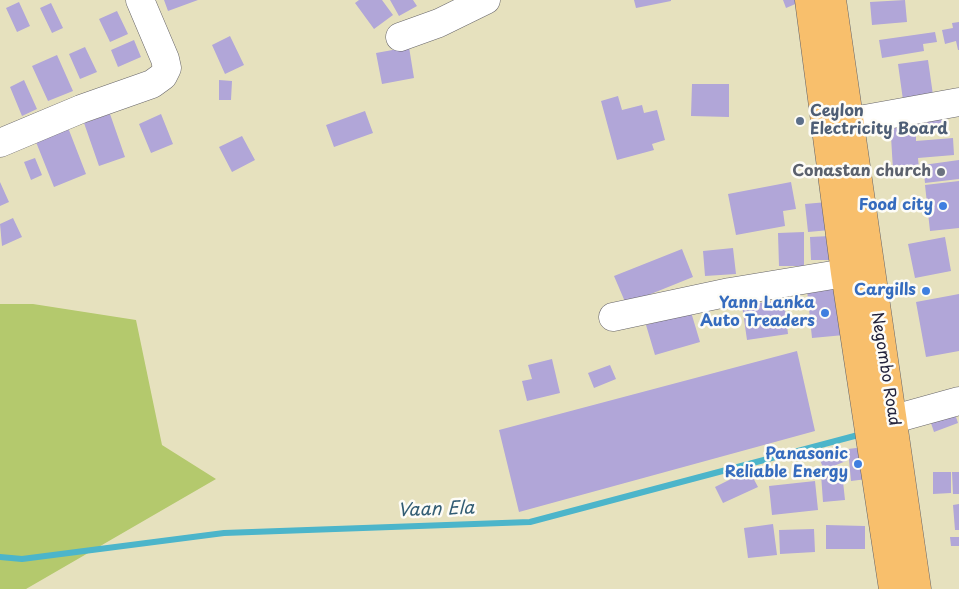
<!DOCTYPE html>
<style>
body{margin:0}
canvas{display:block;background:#e6e1be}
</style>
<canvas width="959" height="589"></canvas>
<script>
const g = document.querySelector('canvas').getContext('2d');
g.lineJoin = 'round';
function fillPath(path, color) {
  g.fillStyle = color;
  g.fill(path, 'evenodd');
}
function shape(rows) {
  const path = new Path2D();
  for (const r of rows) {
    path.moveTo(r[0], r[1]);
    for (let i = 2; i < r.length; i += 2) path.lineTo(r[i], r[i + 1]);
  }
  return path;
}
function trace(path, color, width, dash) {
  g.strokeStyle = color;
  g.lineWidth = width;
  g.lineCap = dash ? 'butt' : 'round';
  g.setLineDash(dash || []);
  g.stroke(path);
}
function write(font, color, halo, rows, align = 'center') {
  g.font = font + ' "Playpen Sans",sans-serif';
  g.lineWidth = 5;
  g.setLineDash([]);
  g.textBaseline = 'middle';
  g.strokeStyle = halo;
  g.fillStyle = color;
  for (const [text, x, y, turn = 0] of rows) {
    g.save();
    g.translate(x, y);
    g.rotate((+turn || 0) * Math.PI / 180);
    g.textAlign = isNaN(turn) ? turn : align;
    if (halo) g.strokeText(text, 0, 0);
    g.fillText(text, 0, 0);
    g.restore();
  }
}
fillPath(shape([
 [0,304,33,304,136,320,162,445,216,479,26,589,0,589]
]), '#b4c96d');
trace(shape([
 [0,557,22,559,224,533,530,522,862,434]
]), '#4cb5ca', 6);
fillPath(shape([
 [164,0,198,0,168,11],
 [359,0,382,0,393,15,374,29,355,3],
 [390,0,413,0,417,6,399,16],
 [634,0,671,0,671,1,636,8],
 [783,0,805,0,786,8],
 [905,0,907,22,872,25,870,2],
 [19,2,30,26,17,32,6,8],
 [51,3,63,28,52,33,40,8],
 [117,11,128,34,110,42,99,19],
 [959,22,959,50,958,50,956,41,945,44,942,30,953,28,952,23],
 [935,32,937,42,923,44,924,51,882,58,879,40],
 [230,36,244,65,225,74,212,45],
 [134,40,141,57,118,67,111,50],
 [85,47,97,72,80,79,69,54],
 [409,47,414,78,382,84,376,53],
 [57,55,73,91,48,101,32,66],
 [928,60,933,95,903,100,898,64],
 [24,80,37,109,22,116,10,87],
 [219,80,232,81,231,100,219,100],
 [692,84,729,84,729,117,691,116],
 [618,96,622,110,642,105,644,113,657,110,665,140,652,144,654,150,617,160,601,101],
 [365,111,373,133,334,147,326,125],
 [110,114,125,157,99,166,84,123],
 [161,114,173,144,151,153,139,124],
 [946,116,947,131,916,134,916,141,953,138,954,155,918,158,919,168,893,170,890,120],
 [67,125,86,174,54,187,34,137],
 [242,136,255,160,232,172,219,147],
 [35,158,42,175,31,180,24,162],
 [959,160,959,179,925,183,923,165],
 [959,181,959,228,930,231,925,185],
 [0,182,9,202,0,206],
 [791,182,796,209,783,211,785,226,736,235,728,194],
 [827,202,830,230,808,232,805,204],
 [13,218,22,237,2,246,0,224],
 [804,232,804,266,779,266,778,233],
 [830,236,831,260,811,260,810,237],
 [945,237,951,271,915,278,908,244],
 [733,248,736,274,705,276,703,251],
 [682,249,693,277,626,304,614,276],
 [839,287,844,335,812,338,807,290],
 [959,294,959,351,926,357,916,302],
 [784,300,788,334,747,340,742,305],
 [691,312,700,342,655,355,646,325],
 [797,351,815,431,519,512,499,430],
 [552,359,560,393,527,401,522,381,532,379,528,365],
 [610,365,616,379,594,388,588,373],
 [954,411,958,423,934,432,930,420],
 [839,446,846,461,824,470,818,455],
 [864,447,867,479,851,481,848,449],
 [749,470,758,487,723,503,715,487],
 [842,472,845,500,823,502,821,474],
 [933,472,951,472,951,493,933,494],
 [952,472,959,472,959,494,953,494],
 [815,481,818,510,772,515,769,486],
 [959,504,959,530,955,530,953,505],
 [773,524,777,555,748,558,744,528],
 [826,525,865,526,865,549,826,549],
 [814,529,815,552,780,554,779,530],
 [950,537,959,537,959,546,951,546]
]), '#b1a6d8');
const minor = shape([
 [400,37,439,23,486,0],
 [848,122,959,102],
 [0,143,81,109,152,84,163,76,167,68,165,59,140,0],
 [613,317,730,292,845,273],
 [894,419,959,401]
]);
const highway = shape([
 [809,0,845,273,893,589],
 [832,0,917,589]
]);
trace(minor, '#676569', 29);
trace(highway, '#676569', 29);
trace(minor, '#fff', 28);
trace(highway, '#f8bf6c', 28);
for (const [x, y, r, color] of [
 [800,121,5,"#5c6f8a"],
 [941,172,5,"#6b7280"],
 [943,206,5,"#3f7fe0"],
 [926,291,5,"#3f7fe0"],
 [825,313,5,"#3f7fe0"],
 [858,464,5,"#3f7fe0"]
]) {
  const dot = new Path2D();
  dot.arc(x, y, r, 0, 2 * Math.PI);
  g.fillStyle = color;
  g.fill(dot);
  trace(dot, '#fdfcf7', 2);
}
write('bold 16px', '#4e5e75', '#fdfcf7', [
 ["Ceylon",810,112],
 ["Electricity Board",810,130]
], 'left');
write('bold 16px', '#5b616d', '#fdfcf7', [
 ["Conastan church",931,172]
], 'right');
write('bold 16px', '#366cbe', '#fdfcf7', [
 ["Food city",933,206],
 ["Cargills",916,291],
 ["Yann Lanka",815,304],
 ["Auto Treaders",815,322],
 ["Panasonic",848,455],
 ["Reliable Energy",848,473]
], 'right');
write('16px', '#22223b', '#fdfcf7', [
 ["Negombo Road",885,369,81]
]);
write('italic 18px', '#335d74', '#fdfcf7', [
 ["Vaan Ela",436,510,-2]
]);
</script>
